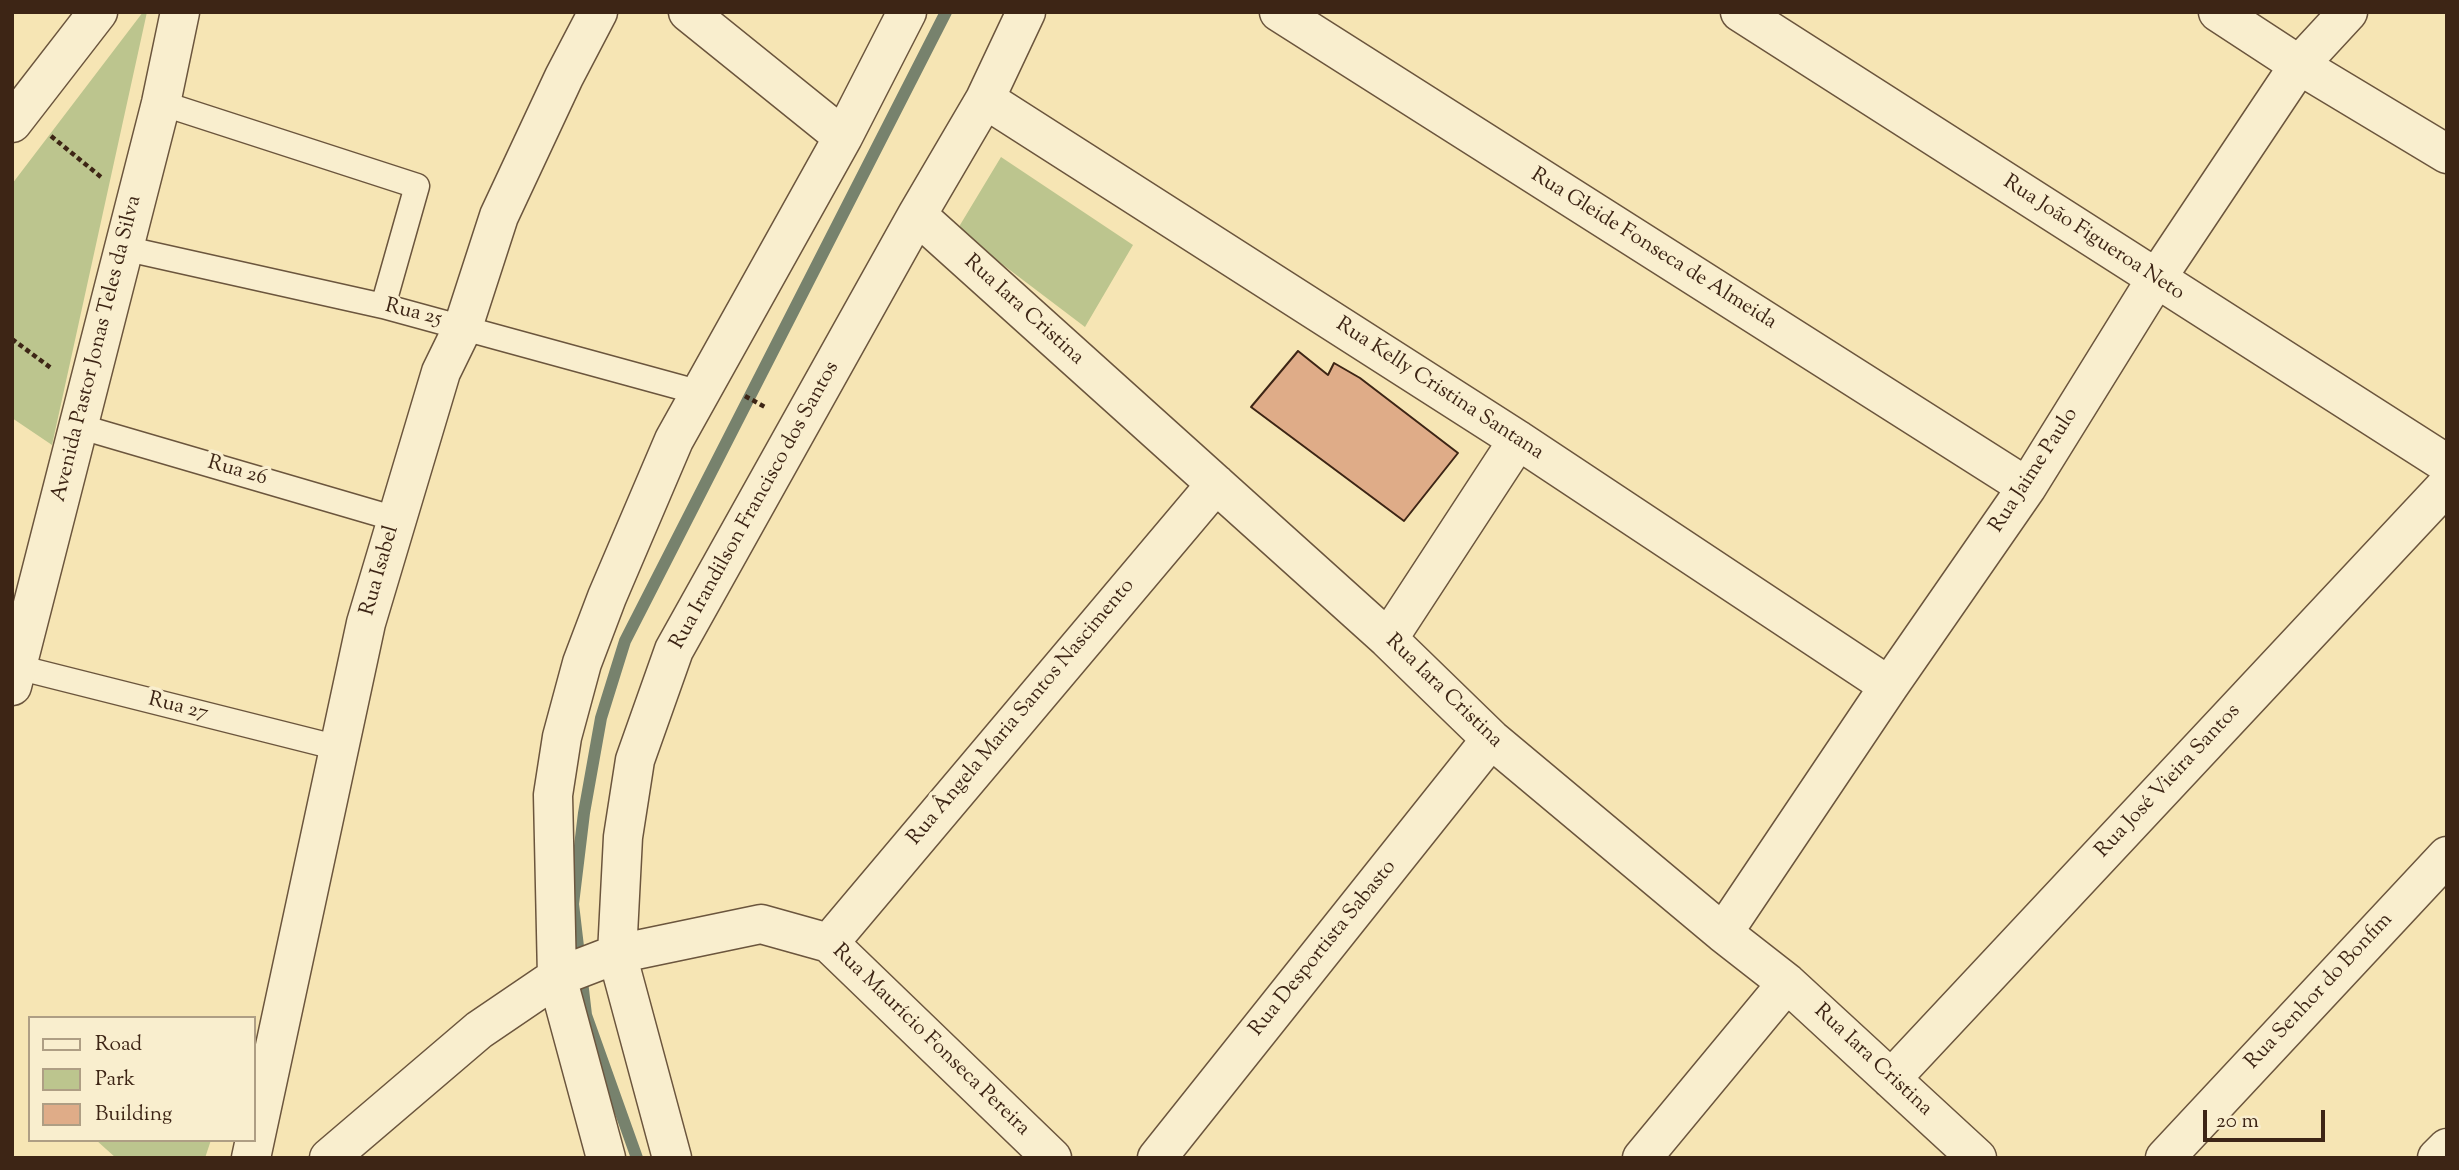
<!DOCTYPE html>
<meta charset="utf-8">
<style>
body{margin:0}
#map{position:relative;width:2459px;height:1170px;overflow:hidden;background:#f6e5b4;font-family:"Sorts Mill Goudy",serif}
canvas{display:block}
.frame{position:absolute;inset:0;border:14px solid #3d2515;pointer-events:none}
.legend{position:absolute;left:28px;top:1016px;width:228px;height:126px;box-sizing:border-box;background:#f9eece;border:2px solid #ae9e84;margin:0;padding:9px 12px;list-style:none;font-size:21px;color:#3d2515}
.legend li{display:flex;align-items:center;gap:14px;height:35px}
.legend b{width:35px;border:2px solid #ae9e84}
.scale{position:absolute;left:2203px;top:1110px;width:122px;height:32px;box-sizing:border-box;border:4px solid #3d2515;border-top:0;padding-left:9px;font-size:21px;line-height:24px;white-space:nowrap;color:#3d2515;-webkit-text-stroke:5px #f9eece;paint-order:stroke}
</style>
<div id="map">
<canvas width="2459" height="1170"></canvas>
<div class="frame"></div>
<ul class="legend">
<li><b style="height:9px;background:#f9eece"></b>Road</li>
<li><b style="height:19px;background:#bcc58e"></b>Park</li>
<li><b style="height:19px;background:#dfac88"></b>Building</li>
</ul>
<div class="scale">20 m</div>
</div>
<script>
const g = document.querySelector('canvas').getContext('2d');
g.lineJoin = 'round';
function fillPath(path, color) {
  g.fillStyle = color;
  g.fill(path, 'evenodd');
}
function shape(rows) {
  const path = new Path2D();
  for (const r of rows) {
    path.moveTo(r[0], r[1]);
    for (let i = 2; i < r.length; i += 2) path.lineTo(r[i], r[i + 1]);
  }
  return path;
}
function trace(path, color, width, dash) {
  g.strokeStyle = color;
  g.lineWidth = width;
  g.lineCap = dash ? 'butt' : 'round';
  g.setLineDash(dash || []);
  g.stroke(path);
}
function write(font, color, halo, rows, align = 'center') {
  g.font = font + ' "Sorts Mill Goudy",serif';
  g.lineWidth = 7;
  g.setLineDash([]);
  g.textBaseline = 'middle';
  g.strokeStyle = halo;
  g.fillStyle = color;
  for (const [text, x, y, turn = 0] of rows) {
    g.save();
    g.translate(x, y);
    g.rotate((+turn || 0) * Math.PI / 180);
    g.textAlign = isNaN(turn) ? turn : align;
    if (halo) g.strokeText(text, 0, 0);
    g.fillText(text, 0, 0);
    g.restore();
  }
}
fillPath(shape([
 [143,12,147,12,52,445,12,418,12,184],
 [1001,157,1133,245,1085,327,957,230],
 [96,1140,211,1140,205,1158,116,1158]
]), '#bcc58e');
trace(shape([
 [637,1158,586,1015,573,904,584,813,601,718,625,641,946,12]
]), '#77826d', 12);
const building = shape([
 [1298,351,1328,375,1334,363,1360,378,1458,453,1404,521,1251,407,1298,351]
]);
fillPath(building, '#dfac88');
trace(building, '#3d2515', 2);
const service = shape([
 [161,103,417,186,383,306],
 [123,248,383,306,701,393],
 [78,426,396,519],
 [17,667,339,748]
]);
const minor = shape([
 [688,12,843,137],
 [1279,12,2027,487],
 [1740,12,2447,464],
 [2218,12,2299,65,2447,154],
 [985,99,1518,440,1889,686],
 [12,123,98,12],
 [917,215,1388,639,1491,739,1723,933,1787,983,1977,1158],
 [1388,639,1518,440],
 [12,686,161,103,180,12],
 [1723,933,1889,686,2027,487,2156,279,2299,65,2348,12],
 [829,943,1216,484],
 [1891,1079,2447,485],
 [251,1158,366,623,441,372,463,327,499,216,564,77,598,12],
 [329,1158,479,1030,557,977,617,954,761,924,829,943,1052,1158],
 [606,1158,557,977,553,795,562,737,582,663,607,597,674,440,843,137,907,12],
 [672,1158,617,954,623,837,635,760,674,650,917,215,985,99,1026,12],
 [1157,1158,1491,739],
 [1642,1158,1787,983],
 [2165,1158,2447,856],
 [2437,1158,2447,1148]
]);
trace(service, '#6b553d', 27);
trace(minor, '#6b553d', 41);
trace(shape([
 [51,136,101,177],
 [12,339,51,368],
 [745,396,765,407]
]), '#3d2515', 4.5, [5, 3.5]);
trace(service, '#f9eece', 24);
trace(minor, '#f9eece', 38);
write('21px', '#3d2515', '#f9eece', [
 ["Rua João Figueroa Neto",2093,239,33],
 ["Rua Gleide Fonseca de Almeida",1653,250,32],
 ["Rua Iara Cristina",1023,311,42],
 ["Rua 25",413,314,14],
 ["Avenida Pastor Jonas Teles da Silva",98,349,-76],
 ["Rua Kelly Cristina Santana",1439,390,33],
 ["Rua Jaime Paulo",2035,471,-57],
 ["Rua 26",237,472,16],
 ["Rua Irandilson Francisco dos Santos",756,506,-61],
 ["Rua Isabel",381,571,-74],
 ["Rua Iara Cristina",1443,692,44],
 ["Rua 27",178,708,14],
 ["Rua Ângela Maria Santos Nascimento",1022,713,-50],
 ["Rua José Vieira Santos",2169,782,-47],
 ["Rua Desportista Sabasto",1324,949,-51],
 ["Rua Senhor do Bonfim",2320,992,-47],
 ["Rua Maurício Fonseca Pereira",930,1041,44],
 ["Rua Iara Cristina",1872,1061,43]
]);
</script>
